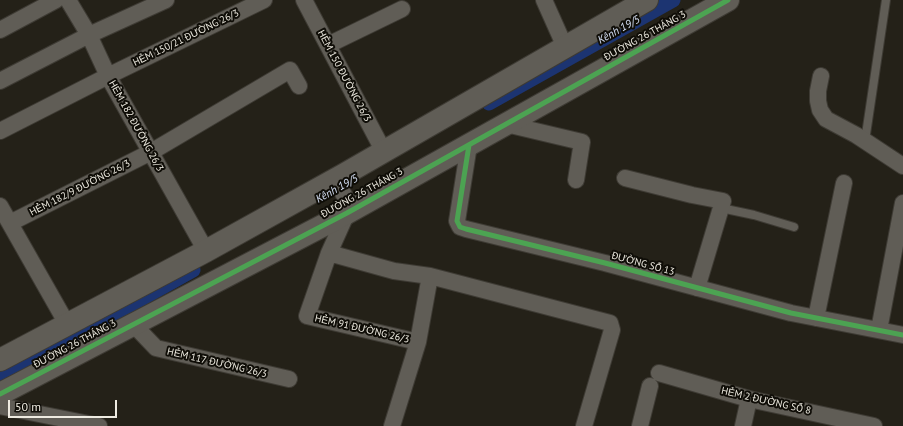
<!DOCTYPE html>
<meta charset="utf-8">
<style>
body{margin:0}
#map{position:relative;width:903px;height:426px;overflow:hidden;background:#242118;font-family:"PT Sans",sans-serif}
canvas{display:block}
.scale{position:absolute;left:8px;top:400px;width:109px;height:18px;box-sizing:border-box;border:2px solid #eeebe1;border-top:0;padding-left:5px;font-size:12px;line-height:14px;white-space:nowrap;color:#eeebe1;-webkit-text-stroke:3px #0f0d07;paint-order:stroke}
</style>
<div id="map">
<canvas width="903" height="426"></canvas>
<div class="scale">50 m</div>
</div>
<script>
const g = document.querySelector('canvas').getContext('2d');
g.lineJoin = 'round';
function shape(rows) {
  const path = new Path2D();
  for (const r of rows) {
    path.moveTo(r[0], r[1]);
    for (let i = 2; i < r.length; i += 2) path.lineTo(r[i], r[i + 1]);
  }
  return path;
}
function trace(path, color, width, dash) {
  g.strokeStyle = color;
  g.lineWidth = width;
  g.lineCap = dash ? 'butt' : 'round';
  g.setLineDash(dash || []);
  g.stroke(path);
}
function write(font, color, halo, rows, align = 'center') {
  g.font = font + ' "PT Sans",sans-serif';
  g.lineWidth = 4;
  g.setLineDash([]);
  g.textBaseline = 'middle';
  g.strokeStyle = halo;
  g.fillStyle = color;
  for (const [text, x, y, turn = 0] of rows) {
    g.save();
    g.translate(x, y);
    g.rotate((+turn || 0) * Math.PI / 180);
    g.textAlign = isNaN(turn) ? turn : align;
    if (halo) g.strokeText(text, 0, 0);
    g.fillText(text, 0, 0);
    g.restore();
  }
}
trace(shape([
 [489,103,673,0],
 [0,378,193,270]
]), '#1c3471', 15);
const lane = shape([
 [865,141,886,0],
 [721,208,754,215,794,227]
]);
const street = shape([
 [68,0,89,35,108,76,206,251],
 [304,0,384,152],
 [544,0,565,47],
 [0,30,56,0],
 [328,45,402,9],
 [821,76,818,91,818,101,820,110,826,119,856,135,903,166],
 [0,81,89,35,166,0],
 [506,124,582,142,576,180],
 [0,131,108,76,264,0],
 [469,145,457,221,460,227,466,229,605,263,791,313,903,335],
 [625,178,692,195,723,201,697,288],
 [335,179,348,202,347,213,329,253,307,316,418,342],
 [0,206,67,324],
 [10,223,151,152,290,70,299,86],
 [329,253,394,271,430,276,610,323,612,330,584,426],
 [816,318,844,183],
 [132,323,156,348,289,379],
 [879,330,903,203],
 [659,373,749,399,874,426],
 [0,406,99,426],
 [392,426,418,342,430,276],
 [640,426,650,386],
 [743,426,749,399]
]);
const secondary = shape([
 [0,360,206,251,343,175,647,0],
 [0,394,347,213,728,0]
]);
trace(lane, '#3e3b34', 10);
trace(street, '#3e3b34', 18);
trace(secondary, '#3e3b34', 24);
trace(lane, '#605d56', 8);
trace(street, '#605d56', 16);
trace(secondary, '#605d56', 22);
trace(shape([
 [469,145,457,221,460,227,466,229,605,263,791,313,903,335],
 [0,394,347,213,728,0]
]), '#4ca352', 5);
write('10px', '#eeebe1', '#0f0d07', [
 ["ĐƯỜNG 26 THÁNG 3",645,36,-29],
 ["HẺM 150/21 ĐƯỜNG 26/3",186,38,-26],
 ["HẺM 150 ĐƯỜNG 26/3",344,76,62],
 ["HẺM 182 ĐƯỜNG 26/3",136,126,61],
 ["HẺM 182/9 ĐƯỜNG 26/3",80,188,-27],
 ["ĐƯỜNG 26 THÁNG 3",362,193,-29],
 ["ĐƯỜNG SỐ 13",643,264,15],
 ["HẺM 91 ĐƯỜNG 26/3",362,329,13],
 ["ĐƯỜNG 26 THÁNG 3",75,344,-28],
 ["HẺM 117 ĐƯỜNG 26/3",217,363,13],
 ["HẺM 2 ĐƯỜNG SỐ 8",766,401,13]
]);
write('italic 11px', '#d6e0f5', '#0f0d07', [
 ["Kênh 19/5",619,30,-29],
 ["Kênh 19/5",337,189,-29]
]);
</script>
